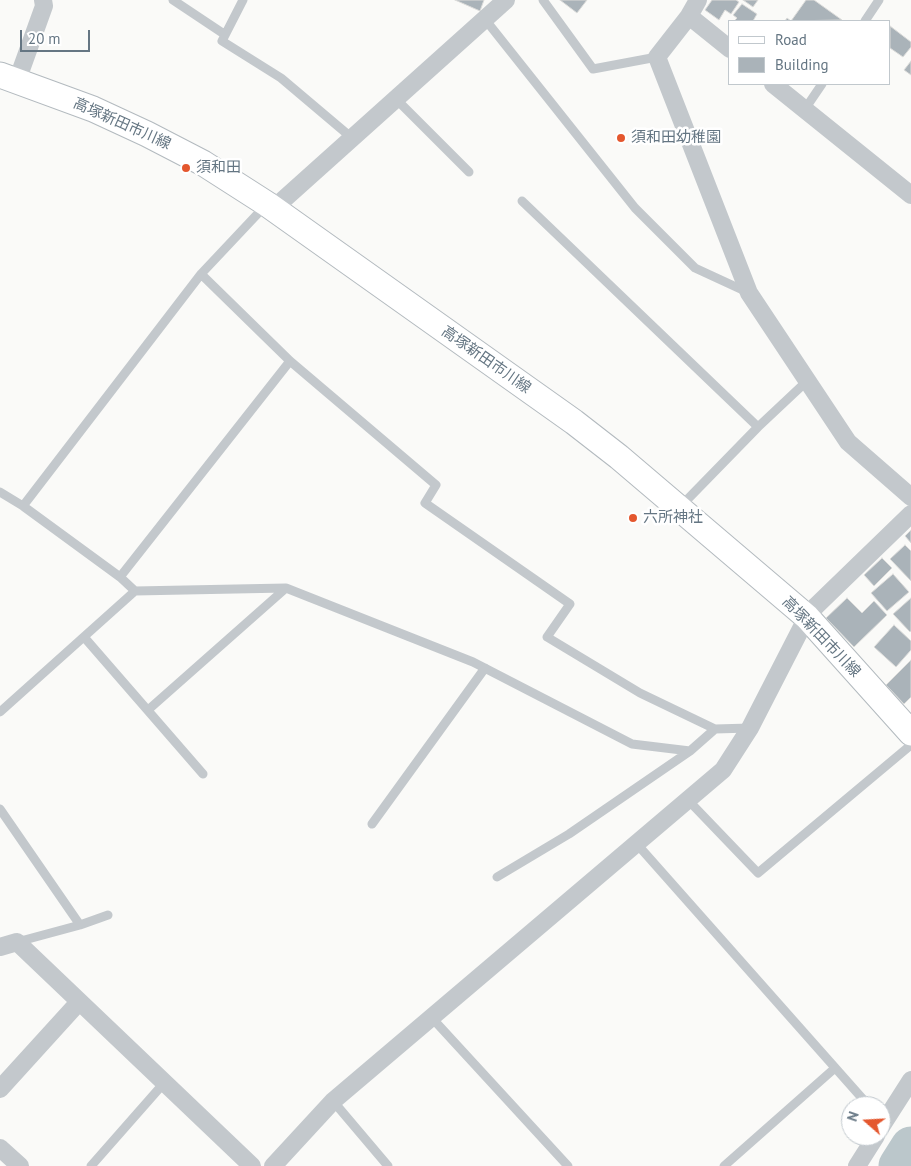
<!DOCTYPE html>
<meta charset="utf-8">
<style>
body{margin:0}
#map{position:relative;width:911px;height:1166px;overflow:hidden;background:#fafaf8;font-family:"PT Sans",sans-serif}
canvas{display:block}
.legend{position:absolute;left:728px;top:20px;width:162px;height:65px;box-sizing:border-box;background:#fff;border:1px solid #c1c8cd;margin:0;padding:6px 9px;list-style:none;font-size:15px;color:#657683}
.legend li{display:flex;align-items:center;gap:10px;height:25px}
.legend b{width:25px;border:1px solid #c1c8cd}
.north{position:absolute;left:841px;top:1096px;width:50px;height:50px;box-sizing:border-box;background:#fff;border:1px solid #c1c8cd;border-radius:50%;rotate:289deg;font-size:14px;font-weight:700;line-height:20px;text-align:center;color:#657683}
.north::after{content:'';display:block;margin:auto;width:18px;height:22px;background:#e4572e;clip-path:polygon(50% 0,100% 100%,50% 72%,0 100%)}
.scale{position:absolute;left:20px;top:30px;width:70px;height:22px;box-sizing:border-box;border:2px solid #657683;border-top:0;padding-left:6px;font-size:15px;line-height:18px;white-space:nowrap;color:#657683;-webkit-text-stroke:4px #fff;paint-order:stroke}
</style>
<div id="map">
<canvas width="911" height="1166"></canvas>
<ul class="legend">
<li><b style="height:6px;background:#fff"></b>Road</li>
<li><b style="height:14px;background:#aab3b9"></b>Building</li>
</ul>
<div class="north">N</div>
<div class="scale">20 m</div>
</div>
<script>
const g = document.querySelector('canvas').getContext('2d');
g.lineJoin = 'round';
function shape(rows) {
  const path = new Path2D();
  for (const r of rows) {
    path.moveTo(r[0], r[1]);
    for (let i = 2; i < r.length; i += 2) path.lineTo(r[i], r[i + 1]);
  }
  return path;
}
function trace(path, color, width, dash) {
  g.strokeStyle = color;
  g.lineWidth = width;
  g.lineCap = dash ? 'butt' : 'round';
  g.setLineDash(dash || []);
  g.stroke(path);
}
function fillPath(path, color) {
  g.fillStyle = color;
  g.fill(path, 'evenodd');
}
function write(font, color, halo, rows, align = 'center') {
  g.font = font + ' "PT Sans","Noto Sans JP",sans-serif';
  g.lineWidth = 5;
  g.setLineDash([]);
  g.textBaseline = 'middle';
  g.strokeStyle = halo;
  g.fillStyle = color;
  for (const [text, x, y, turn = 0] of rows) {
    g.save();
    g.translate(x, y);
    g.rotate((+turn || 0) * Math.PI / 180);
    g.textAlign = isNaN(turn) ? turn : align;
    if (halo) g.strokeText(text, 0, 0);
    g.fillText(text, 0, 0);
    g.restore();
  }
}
trace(shape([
 [899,1166,911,1147]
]), '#bbc7cb', 41);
const building = shape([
 [455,0,484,0,480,11,455,0],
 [560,0,587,0,577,13,560,0],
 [712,0,736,0,739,2,731,14,725,10,719,20,705,10,712,0],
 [743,0,758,0,753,7,743,0],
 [806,0,814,0,842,20,785,21,787,18,791,21,806,0],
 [742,4,757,14,753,21,734,21,737,18,733,15,742,4],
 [890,26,911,42,911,47,903,57,890,48,890,26],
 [911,61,911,75,904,70,911,61],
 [911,530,911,543,905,536,911,530],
 [905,545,911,551,911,581,890,559,905,545],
 [882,558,892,568,874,586,864,575,882,558],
 [893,574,909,592,887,611,871,593,893,574],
 [847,598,862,613,874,601,887,615,854,647,826,618,847,598],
 [911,598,911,631,910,632,893,614,911,598],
 [894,625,911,641,911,650,896,667,874,647,894,625],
 [911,660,911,697,904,704,886,685,911,660]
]);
fillPath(building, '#aab3b9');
trace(building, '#dcdcda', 1);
const secondary = shape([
 [0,75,93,109,147,134,203,163,267,204,574,422,619,457,807,617,911,733]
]);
trace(secondary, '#b3babf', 27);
trace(shape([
 [173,0,224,34],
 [243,0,222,41,281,78,352,138],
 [543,0,593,69,657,57],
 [484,18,635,208,695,268,747,292],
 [865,21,879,0],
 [395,98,469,172],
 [805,109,822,84],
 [522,201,758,427],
 [201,274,290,361,436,485,425,503,570,604,547,637,640,693,715,729],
 [0,492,23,506,120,577,135,591,286,588,473,662,632,744,690,751],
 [23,506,201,274,265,206],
 [680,507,758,427,807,381],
 [120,577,290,361],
 [84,637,203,774],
 [148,710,286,588],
 [0,712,135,591],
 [687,799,758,873,911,745],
 [0,809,80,925],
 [372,824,485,668],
 [636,843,869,1106],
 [497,877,569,834,690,751,715,729,750,728],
 [17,942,80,925,108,915],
 [432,1018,568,1166],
 [333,1101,388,1166],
 [91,1166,164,1083],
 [724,1166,835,1068]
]), '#c3c8cc', 9);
trace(shape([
 [698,0,689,16,657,57,749,293,848,442,911,497],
 [689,16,730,49],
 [17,81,44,6,43,0],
 [773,84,911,195],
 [273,209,506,0],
 [0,947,17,942,252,1166],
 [0,1089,79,1002],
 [881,1127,911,1080],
 [0,1148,20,1166],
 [273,1166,333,1101,723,770,750,728,807,617,816,606,911,514],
 [857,1166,876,1136]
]), '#c3c8cc', 18);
trace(secondary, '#fff', 25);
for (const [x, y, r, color] of [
 [621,138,5,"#e4572e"],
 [186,168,5,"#e4572e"],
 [633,518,5,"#e4572e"]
]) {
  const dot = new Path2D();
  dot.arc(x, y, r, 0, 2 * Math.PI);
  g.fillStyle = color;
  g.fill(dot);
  trace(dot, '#fff', 2);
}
write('15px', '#657683', '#fff', [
 ["高塚新田市川線",122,124,24],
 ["高塚新田市川線",486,360,35],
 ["高塚新田市川線",821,637,46]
]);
write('15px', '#657683', '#fff', [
 ["須和田幼稚園",631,138],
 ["須和田",196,168],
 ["六所神社",643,518]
], 'left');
</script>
